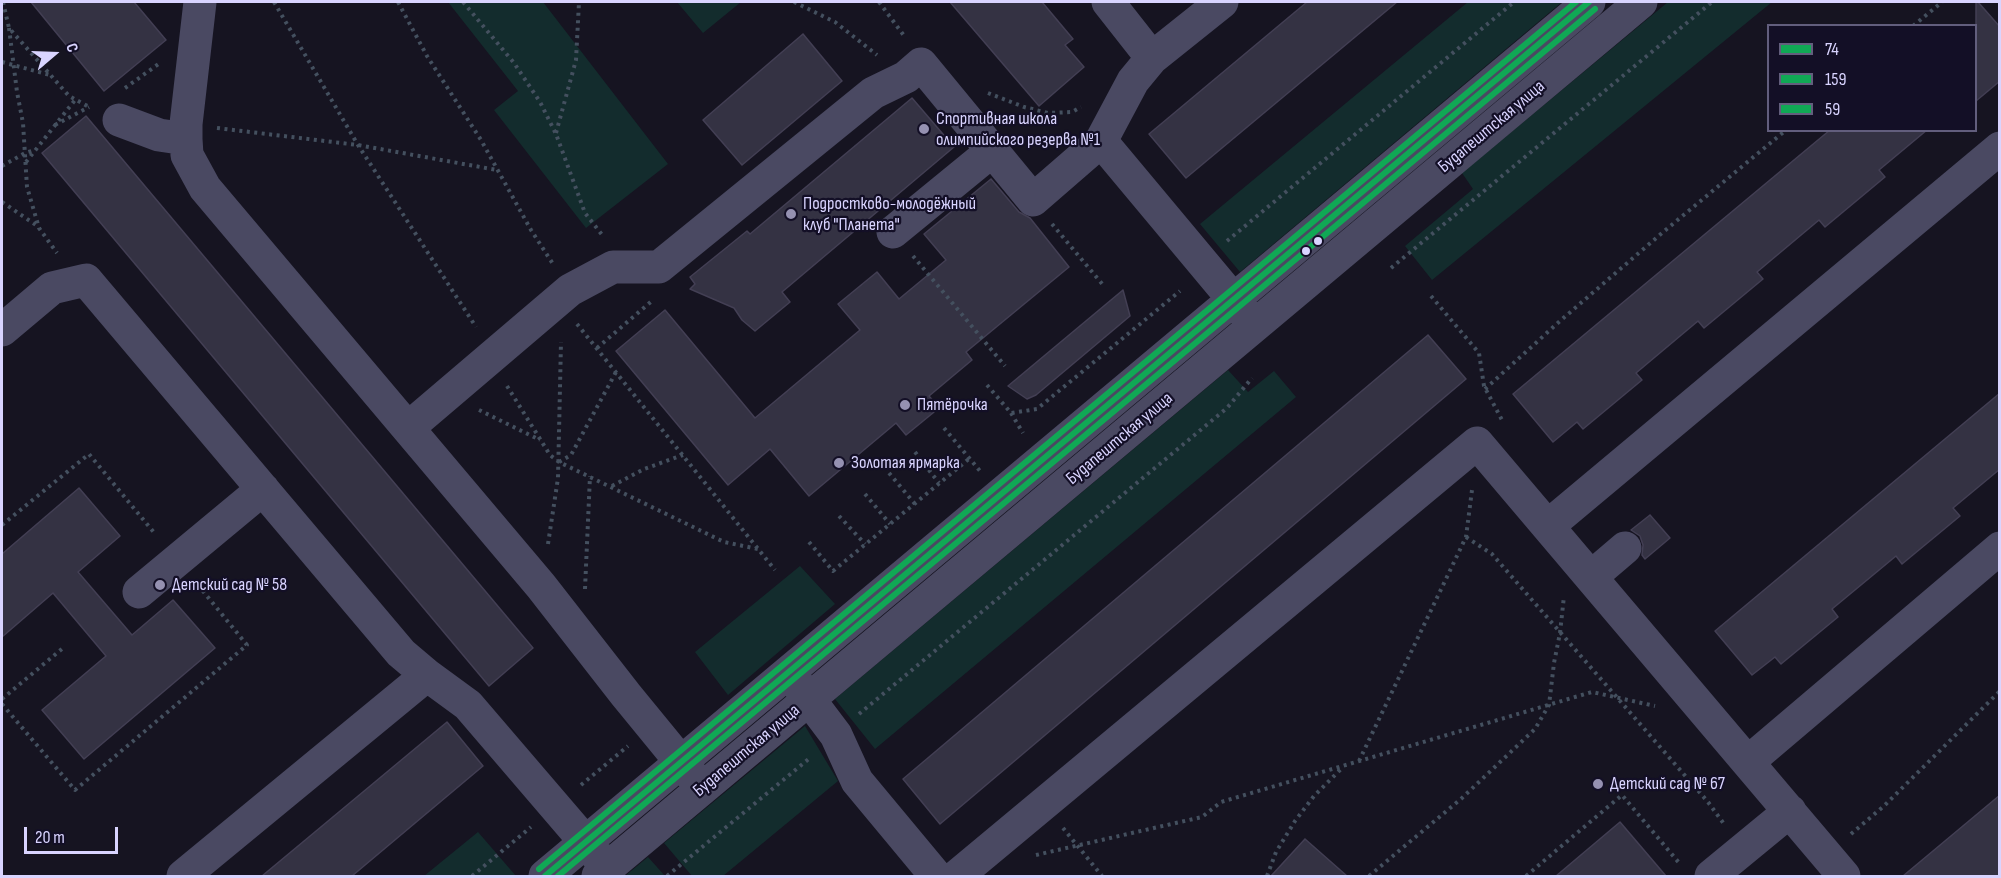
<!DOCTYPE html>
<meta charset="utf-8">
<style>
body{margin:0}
#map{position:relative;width:2001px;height:878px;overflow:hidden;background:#161421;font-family:"Sofia Sans Condensed",sans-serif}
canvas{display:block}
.frame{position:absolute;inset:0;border:3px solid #d9d4ff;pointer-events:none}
.legend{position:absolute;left:1767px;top:24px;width:210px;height:108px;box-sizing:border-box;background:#130f26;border:2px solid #625e7d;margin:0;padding:8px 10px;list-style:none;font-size:18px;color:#d9d4ff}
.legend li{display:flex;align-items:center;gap:12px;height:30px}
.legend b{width:30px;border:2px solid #625e7d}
.north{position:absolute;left:24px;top:24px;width:60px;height:60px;-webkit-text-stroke:4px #130f26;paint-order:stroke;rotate:71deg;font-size:16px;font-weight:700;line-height:24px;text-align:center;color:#d9d4ff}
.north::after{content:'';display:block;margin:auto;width:21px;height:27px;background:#d9d4ff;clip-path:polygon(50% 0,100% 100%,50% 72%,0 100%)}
.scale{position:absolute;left:24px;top:827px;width:94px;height:27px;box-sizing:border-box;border:3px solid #d9d4ff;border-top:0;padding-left:8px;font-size:18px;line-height:21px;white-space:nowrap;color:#d9d4ff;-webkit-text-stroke:4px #130f26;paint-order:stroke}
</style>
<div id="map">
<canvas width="2001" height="878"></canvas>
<div class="frame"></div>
<ul class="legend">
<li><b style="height:8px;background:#10a855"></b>74</li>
<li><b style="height:8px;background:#10a855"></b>159</li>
<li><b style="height:8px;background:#10a855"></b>59</li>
</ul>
<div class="north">С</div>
<div class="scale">20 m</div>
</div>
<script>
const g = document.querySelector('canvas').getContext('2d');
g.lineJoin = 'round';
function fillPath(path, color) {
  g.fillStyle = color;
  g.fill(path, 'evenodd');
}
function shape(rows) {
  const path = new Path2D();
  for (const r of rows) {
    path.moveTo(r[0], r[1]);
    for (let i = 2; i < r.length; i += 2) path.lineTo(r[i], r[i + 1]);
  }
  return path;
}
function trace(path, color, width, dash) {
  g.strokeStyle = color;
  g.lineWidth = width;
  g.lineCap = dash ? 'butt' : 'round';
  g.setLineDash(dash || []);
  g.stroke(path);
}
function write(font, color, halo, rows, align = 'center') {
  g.font = font + ' "Sofia Sans Condensed",sans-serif';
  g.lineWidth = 4.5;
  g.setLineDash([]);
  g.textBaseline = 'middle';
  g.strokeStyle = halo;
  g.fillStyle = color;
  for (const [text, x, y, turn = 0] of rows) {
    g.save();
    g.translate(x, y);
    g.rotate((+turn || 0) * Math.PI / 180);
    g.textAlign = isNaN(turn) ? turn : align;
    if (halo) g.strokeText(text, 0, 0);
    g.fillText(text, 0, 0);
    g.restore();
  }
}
fillPath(shape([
 [448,2,543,2,668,164,586,228,494,110,518,91],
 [677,2,741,2,703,33],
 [1468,2,1562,2,1240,272,1200,224],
 [1668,2,1772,2,1432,280,1405,246,1473,189,1462,173],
 [1228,370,1248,392,1274,371,1296,397,875,749,835,699],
 [800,566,835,604,728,695,695,652],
 [805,726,838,781,723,876,692,876,664,843],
 [478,832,516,876,424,876],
 [648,857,665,876,625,876]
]), '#132c2d');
const building = shape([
 [31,2,134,2,166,40,104,91,31,2],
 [950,2,1042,2,1073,39,1065,45,1084,67,1039,106,950,2],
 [1307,2,1397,2,1186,178,1149,134,1307,2],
 [1976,2,1978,2,2000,27,2000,81,1976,101,1976,2],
 [803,34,842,81,742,165,703,120,803,34],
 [912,98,954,147,782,292,790,302,755,331,742,320,734,308,690,289,695,284,690,277,747,231,750,234,912,98],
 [86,116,533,648,489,686,42,153,86,116],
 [1830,130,1927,130,1879,170,1885,177,1825,227,1819,220,1757,272,1763,279,1704,328,1698,321,1636,373,1642,380,1583,429,1577,422,1553,442,1513,394,1830,130],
 [991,179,1019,212,1030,218,1069,267,966,352,972,360,929,396,939,408,906,435,896,423,809,496,770,449,728,485,616,351,665,310,755,418,860,330,838,304,877,272,899,299,946,260,924,234,991,179],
 [1123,290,1130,316,1036,395,1027,399,1008,386,1123,290],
 [1428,335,1466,379,940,824,903,779,1428,335],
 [2000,393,2000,469,1953,508,1960,516,1902,564,1896,556,1832,609,1838,617,1781,664,1775,657,1752,675,1715,631,2000,393],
 [79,488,120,536,78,572,132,635,173,600,215,648,84,759,42,710,106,656,53,593,2,637,2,554,79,488],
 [1650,515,1670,538,1645,559,1642,555,1643,545,1640,536,1631,530,1650,515],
 [447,722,483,766,352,876,262,876,447,722],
 [2000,795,2000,876,1903,876,2000,795],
 [1620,822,1666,876,1556,876,1620,822],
 [1305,839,1347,876,1271,876,1305,839]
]);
fillPath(building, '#343243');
trace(building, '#433f54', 1.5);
trace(shape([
 [3,2,9,28,69,96,91,108],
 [274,2,358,145,476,327],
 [398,2,427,56,481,140,531,230,553,264],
 [463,2,514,63,540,102,556,134,585,213,603,236],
 [794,2,835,22,877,55],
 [879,2,905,37],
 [1913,26,1942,2],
 [9,28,17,92,23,123,27,187,39,228,57,253],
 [2,62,50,75],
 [125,88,160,63],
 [988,93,1024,107,1048,113,1072,112,1081,107],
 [55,125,89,107],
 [217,128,358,145,497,170],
 [556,133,576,60,579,2],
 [26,162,75,100],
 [2,166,25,153,35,150],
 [2,202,39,227],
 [1052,224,1103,285],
 [1227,241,1514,2],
 [913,256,1005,366],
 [1391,268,1712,2],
 [1431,296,1479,353,1484,386,1502,420],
 [577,324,775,570],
 [597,348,653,300],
 [987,385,1011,413,1037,409,1180,291],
 [507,386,550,455,559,462,724,542,758,549],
 [1485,389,1560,321,1662,233,1786,130],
 [479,410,540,440],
 [1011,413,1023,433],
 [944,428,980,471],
 [915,452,939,483],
 [559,462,571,455,616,372],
 [889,473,915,504],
 [612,486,644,469,683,455],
 [865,494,890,524],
 [839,516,865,544],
 [2,525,89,454,156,535],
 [1466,537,1492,554,1708,802,1724,824],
 [809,542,833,571,970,458],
 [548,544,558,478,561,342],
 [585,589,590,476],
 [2,699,63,648],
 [2,704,75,790,247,645,198,585],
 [859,714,1227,408,1252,378],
 [1359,761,1466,537,1472,490],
 [581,785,628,746],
 [1063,828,1102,876],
 [1851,834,1884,806,2000,691],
 [1036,855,1202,817,1221,802,1592,692,1655,706],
 [472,876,531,827],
 [667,876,811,757],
 [1267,876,1276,852,1295,821,1314,796,1343,767],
 [1369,876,1462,798,1535,729,1549,705,1554,663,1560,633,1564,596],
 [1526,876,1622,795,1680,864]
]), '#44505f', 4, [3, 4.5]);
trace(shape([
 [200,2,186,124,186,139,187,155,205,188,541,586,626,695,694,778],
 [1108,2,1152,58],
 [119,120,159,135,186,139],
 [1101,141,1248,317],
 [893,232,992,151],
 [2,330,52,288,86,280,401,653,427,675,468,705,600,859],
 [408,428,570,290,613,267,659,267,873,93,906,77,921,64,1033,200,1101,141,1133,81,1152,58,1222,2],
 [1548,526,2000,148],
 [1591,577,1625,548],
 [139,592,263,489],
 [796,682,836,735,857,781,936,876],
 [1748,762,2000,548],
 [183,876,427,675],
 [545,876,1589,2],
 [598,876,1641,2],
 [957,876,1477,443,1844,876],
 [1711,876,1790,811]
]), '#4a4962', 33);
trace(shape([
 [545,876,1589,2]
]), '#10a855', 6);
trace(shape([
 [558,876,1595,9]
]), '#10a855', 6);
trace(shape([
 [539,869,1576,2]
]), '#10a855', 6);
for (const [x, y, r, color] of [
 [924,129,6,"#9591b1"],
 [791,214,6,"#9591b1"],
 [1318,241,5,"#d9d4ff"],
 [1306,251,5,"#d9d4ff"],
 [905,405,6,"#9591b1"],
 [839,463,6,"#9591b1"],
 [160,585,6,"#9591b1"],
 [1598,784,6,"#9591b1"]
]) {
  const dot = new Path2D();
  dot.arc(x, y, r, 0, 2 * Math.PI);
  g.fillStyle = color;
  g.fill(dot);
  trace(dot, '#130f26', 2);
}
write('18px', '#d9d4ff', '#130f26', [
 ["Спортивная школа",936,119],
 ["олимпийского резерва №1",936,140],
 ["Подростково-молодёжный",803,204],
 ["клуб \"Планета\"",803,225],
 ["Пятёрочка",917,405],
 ["Золотая ярмарка",851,463],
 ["Детский сад № 58",172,585],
 ["Детский сад № 67",1610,784]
], 'left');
write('18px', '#d9d4ff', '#130f26', [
 ["Будапештская улица",1492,127,-40],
 ["Будапештская улица",1120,439,-40],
 ["Будапештская улица",747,751,-40]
]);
</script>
